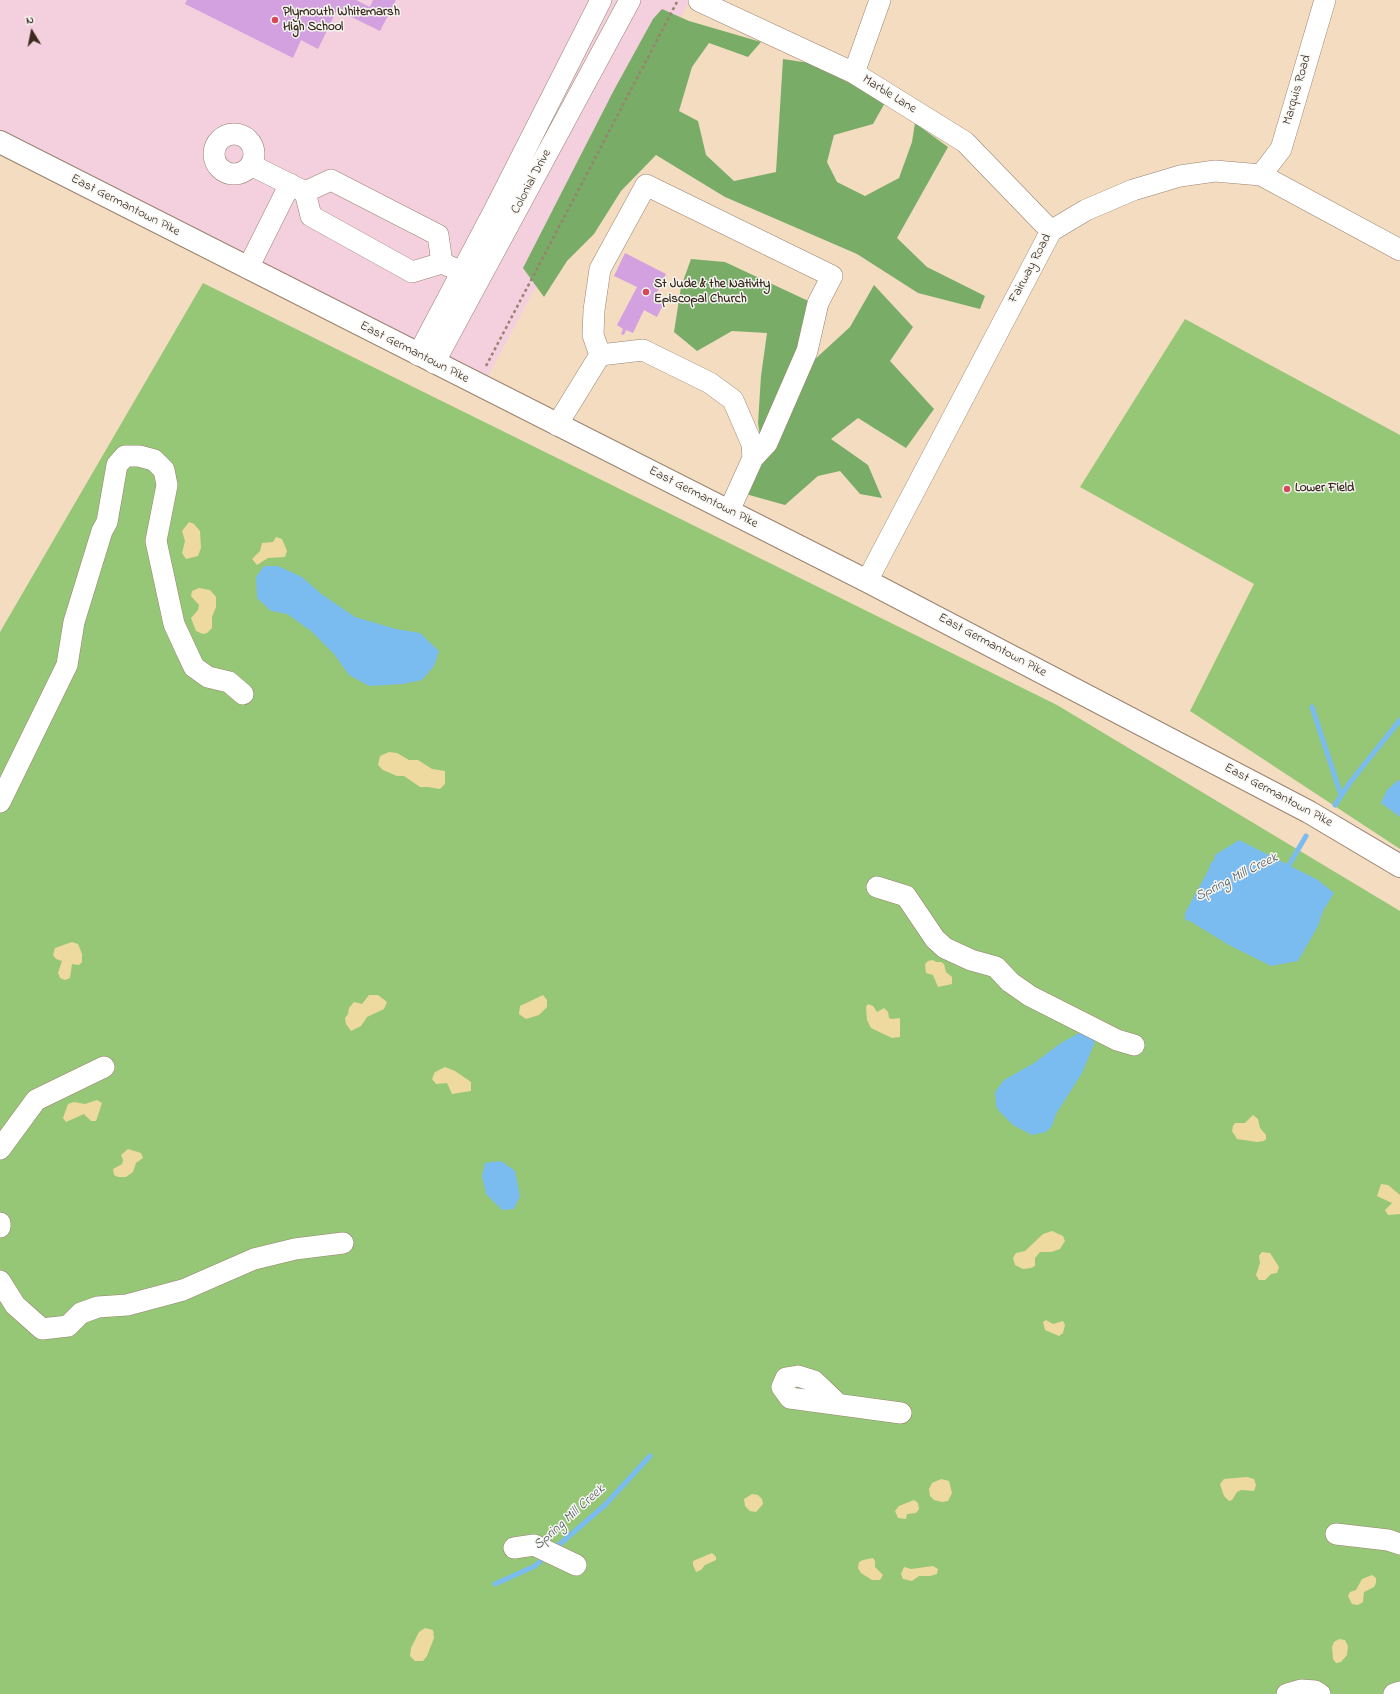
<!DOCTYPE html>
<style>
body{margin:0}
#map{position:relative;width:1400px;height:1694px;overflow:hidden;background:#f4dcc1;font-family:"Indie Flower",sans-serif}
canvas{display:block}
.north{position:absolute;left:12px;top:12px;width:40px;height:40px;-webkit-text-stroke:3px #f6f6f2;paint-order:stroke;rotate:350deg;font-size:11px;font-weight:700;line-height:16px;text-align:center;color:#3b2a1e}
.north::after{content:'';display:block;margin:auto;width:14px;height:18px;background:#3b2a1e;clip-path:polygon(50% 0,100% 100%,50% 72%,0 100%)}
</style>
<div id="map">
<canvas width="1400" height="1694"></canvas>
<div class="north">N</div>
</div>
<script>
const g = document.querySelector('canvas').getContext('2d');
g.lineJoin = 'round';
function fillPath(path, color) {
  g.fillStyle = color;
  g.fill(path, 'evenodd');
}
function shape(rows) {
  const path = new Path2D();
  for (const r of rows) {
    if (r.length === 3) {
      path.moveTo(r[0] + r[2], r[1]);
      path.arc(r[0], r[1], r[2], 0, 2 * Math.PI);
      continue;
    }
    path.moveTo(r[0], r[1]);
    for (let i = 2; i < r.length; i += 2) path.lineTo(r[i], r[i + 1]);
  }
  return path;
}
function trace(path, color, width, dash) {
  g.strokeStyle = color;
  g.lineWidth = width;
  g.lineCap = dash ? 'butt' : 'round';
  g.setLineDash(dash || []);
  g.stroke(path);
}
function write(font, color, halo, rows, align = 'center') {
  g.font = font + ' "Indie Flower",sans-serif';
  g.lineWidth = 3;
  g.setLineDash([]);
  g.textBaseline = 'middle';
  g.strokeStyle = halo;
  g.fillStyle = color;
  for (const [text, x, y, turn = 0] of rows) {
    g.save();
    g.translate(x, y);
    g.rotate((+turn || 0) * Math.PI / 180);
    g.textAlign = isNaN(turn) ? turn : align;
    if (halo) g.strokeText(text, 0, 0);
    g.fillText(text, 0, 0);
    g.restore();
  }
}
fillPath(shape([
 [0,0,690,0,482,387,0,142]
]), '#f4cfdd');
fillPath(shape([
 [203,283,1057,705,1400,911,1400,1694,0,1694,0,632],
 [1185,319,1400,435,1400,849,1190,711,1254,584,1080,487]
]), '#96c776');
fillPath(shape([
 [662,9,689,21,761,42,748,57,709,43,692,67,679,111,698,121,706,155,734,181,776,172,783,59,816,64,886,101,873,124,834,135,827,162,837,182,865,196,899,178,912,142,915,123,948,147,897,238,927,267,985,296,980,309,918,293,857,254,725,197,656,155,621,191,594,234,567,261,544,297,523,268,614,90,653,19],
 [691,259,725,262,819,306,813,361,850,327,874,285,913,327,890,361,934,409,906,448,858,418,831,439,868,465,882,498,860,494,840,471,818,476,785,505,742,493,764,460,758,423,761,376,767,333,732,331,697,351,674,332,681,287]
]), '#78ac67');
fillPath(shape([
 [189,522,194,524,200,531,201,548,198,556,186,559,182,553,185,541,182,531],
 [276,537,282,539,287,551,285,557,268,558,257,565,252,559,260,551,262,543,273,542],
 [199,588,210,590,216,597,216,607,212,617,212,628,207,633,203,634,196,631,191,618,198,610,199,605,191,596,192,591],
 [389,752,397,753,409,760,418,760,432,769,445,771,445,784,440,789,428,787,420,787,404,776,397,776,383,770,378,765,380,756],
 [72,942,78,944,82,954,82,962,79,965,72,964,70,978,65,980,60,978,58,973,62,961,56,959,53,955,55,948],
 [933,960,936,962,941,962,944,964,946,972,952,977,952,984,938,987,933,975,926,973,925,964,928,961],
 [369,995,378,995,387,1002,384,1009,367,1017,361,1026,351,1031,346,1024,345,1018,348,1014,349,1008,354,1002,362,1004],
 [543,995,547,1000,547,1007,539,1015,526,1019,519,1014,520,1006],
 [868,1004,873,1006,877,1012,884,1008,888,1012,889,1018,892,1019,900,1018,900,1037,892,1038,871,1028,867,1020,866,1007],
 [445,1067,455,1071,471,1082,471,1091,452,1094,447,1083,436,1084,432,1079,435,1072],
 [97,1100,102,1103,96,1121,91,1121,84,1114,66,1122,63,1118,68,1104,74,1102,85,1104],
 [1253,1115,1258,1119,1260,1128,1266,1135,1266,1139,1264,1141,1257,1142,1237,1139,1232,1131,1233,1126,1235,1123,1245,1123],
 [128,1149,141,1153,143,1158,136,1163,133,1172,126,1177,118,1177,114,1175,113,1169,122,1164,123,1160,121,1155],
 [1381,1184,1388,1185,1400,1195,1400,1214,1388,1215,1385,1210,1392,1203,1377,1196],
 [1052,1231,1063,1236,1065,1241,1060,1249,1051,1252,1040,1252,1035,1258,1035,1266,1031,1268,1023,1269,1015,1265,1013,1258,1016,1253,1025,1251,1043,1234],
 [1262,1252,1270,1253,1279,1267,1277,1273,1271,1274,1265,1280,1259,1280,1256,1275,1260,1263,1259,1256],
 [1046,1320,1053,1324,1063,1321,1065,1325,1063,1333,1059,1336,1045,1330,1043,1322],
 [1247,1477,1254,1479,1256,1485,1254,1491,1241,1490,1237,1492,1232,1500,1229,1501,1224,1496,1220,1484,1224,1479],
 [941,1479,949,1481,952,1493,948,1501,942,1502,934,1500,930,1496,929,1489,932,1483],
 [752,1494,758,1495,762,1499,763,1504,756,1512,750,1511,745,1506,744,1499],
 [914,1500,918,1503,919,1509,916,1513,907,1514,906,1519,898,1518,895,1511,899,1506],
 [712,1553,716,1557,716,1560,705,1565,701,1570,696,1572,693,1565,693,1561],
 [873,1558,875,1561,875,1567,883,1575,880,1580,872,1580,861,1573,858,1568,859,1562,863,1560],
 [933,1566,938,1569,937,1574,930,1576,919,1576,912,1581,903,1579,901,1574,904,1567,911,1569],
 [1372,1575,1376,1578,1376,1583,1374,1587,1364,1592,1363,1602,1358,1605,1352,1604,1348,1596,1350,1592,1356,1590,1362,1579],
 [425,1628,433,1630,434,1638,427,1656,423,1661,415,1661,410,1656,411,1648,419,1632],
 [1339,1639,1345,1640,1348,1646,1347,1655,1341,1662,1336,1663,1333,1659,1332,1647,1334,1642]
]), '#eeda9e');
fillPath(shape([
 [264,566,278,566,302,577,320,593,355,617,396,629,420,633,439,651,434,666,422,680,403,684,369,686,349,675,334,654,311,631,287,614,271,611,257,598,256,577],
 [1400,780,1400,817,1381,803,1387,790,1397,781],
 [1239,840,1318,880,1334,893,1323,911,1318,926,1298,961,1271,966,1229,945,1188,920,1185,921,1185,913,1209,869,1210,864,1214,860,1215,855],
 [1081,1032,1091,1037,1095,1042,1082,1073,1056,1114,1052,1126,1046,1132,1032,1135,1013,1125,998,1110,996,1105,995,1092,1004,1080,1034,1063,1061,1043],
 [501,1161,515,1171,520,1196,514,1209,502,1210,486,1194,482,1176,485,1163]
]), '#7bbcf0');
trace(shape([
 [1312,707,1341,795],
 [1335,805,1351,781,1400,720],
 [1284,868,1289,865,1306,836],
 [553,1550,605,1505,650,1456],
 [495,1584,535,1566,546,1556]
]), '#7bbcf0', 5);
fillPath(shape([
 [187,0,356,0,370,7,373,0,396,0,380,31,337,10,318,49,301,40,293,58,185,4],
 [625,253,666,274,655,296,665,301,657,317,644,310,633,333,626,330,624,335,621,334,623,329,617,325,637,287,614,276]
]), '#d3a1e0');
const minor = shape([
 [699,1,854,73,965,142,1051,231],
 [854,73,880,0],
 [234,154,20],
 [251,165,301,190],
 [1261,175,1281,149,1325,0],
 [442,263,438,235,331,180,305,192,311,216,412,272,442,263,462,272],
 [248,268,290,184],
 [418,355,493,213,601,0],
 [600,355,593,335,594,310,600,269,646,185,832,276,818,303,807,351,767,443,753,458,729,511],
 [600,355,643,350,710,383,733,400,752,444,753,458],
 [434,363,630,0],
 [557,425,600,355],
 [867,581,1051,231,1086,210,1133,190,1180,176,1215,171,1261,175,1400,250],
 [0,802,67,665,74,622,102,531,107,522,117,465,125,456,139,456,154,460,164,470,167,485,156,541,174,624,186,650,194,667,208,677,229,682,243,694],
 [877,887,906,896,935,939,945,948,971,960,996,967,1010,982,1030,996,1117,1040,1134,1045],
 [0,1149,36,1100,104,1067],
 [0,1223,0,1227],
 [0,1281,15,1305,42,1329,68,1326,81,1313,98,1307,127,1305,183,1290,254,1259,295,1249,343,1243],
 [838,1404,814,1381,798,1376,786,1378,782,1387,790,1398,901,1413],
 [1336,1534,1388,1540,1400,1544],
 [514,1548,534,1545,576,1565],
 [1287,1694,1301,1690,1315,1691,1320,1694],
 [1394,1694,1400,1692]
]);
const major = shape([
 [0,142,867,581,1309,812,1400,866]
]);
trace(minor, '#988370', 22);
trace(major, '#988370', 24);
trace(shape([
 [486,366,678,0]
]), '#988370', 2.5, [3, 3]);
trace(minor, '#fff', 21);
trace(major, '#fff', 22);
for (const [x, y, r, color] of [
 [275,20,4,"#d1495b"],
 [646,292,4,"#d1495b"],
 [1287,489,4,"#d1495b"]
]) {
  const dot = new Path2D();
  dot.arc(x, y, r, 0, 2 * Math.PI);
  g.fillStyle = color;
  g.fill(dot);
  trace(dot, '#f6f6f2', 1.5);
}
write('bold 13px', '#3b2a1e', '#f6f6f2', [
 ["Plymouth Whitemarsh",283,13],
 ["High School",283,28],
 ["St Jude & the Nativity",654,285],
 ["Episcopal Church",654,300],
 ["Lower Field",1295,489]
], 'left');
write('13px', '#3b2a1e', '#f6f6f2', [
 ["Marquis Road",1298,90,-74],
 ["Marble Lane",889,95,32],
 ["Colonial Drive",532,182,-62],
 ["East Germantown Pike",125,206,27],
 ["Fairway Road",1031,269,-62],
 ["East Germantown Pike",414,353,27],
 ["East Germantown Pike",703,498,27],
 ["East Germantown Pike",992,646,28],
 ["East Germantown Pike",1278,796,28]
]);
write('italic 14px', '#4e565d', '#f6f6f2', [
 ["Spring Mill Creek",1237,878,-27],
 ["Spring Mill Creek",570,1518,-42]
]);
</script>
